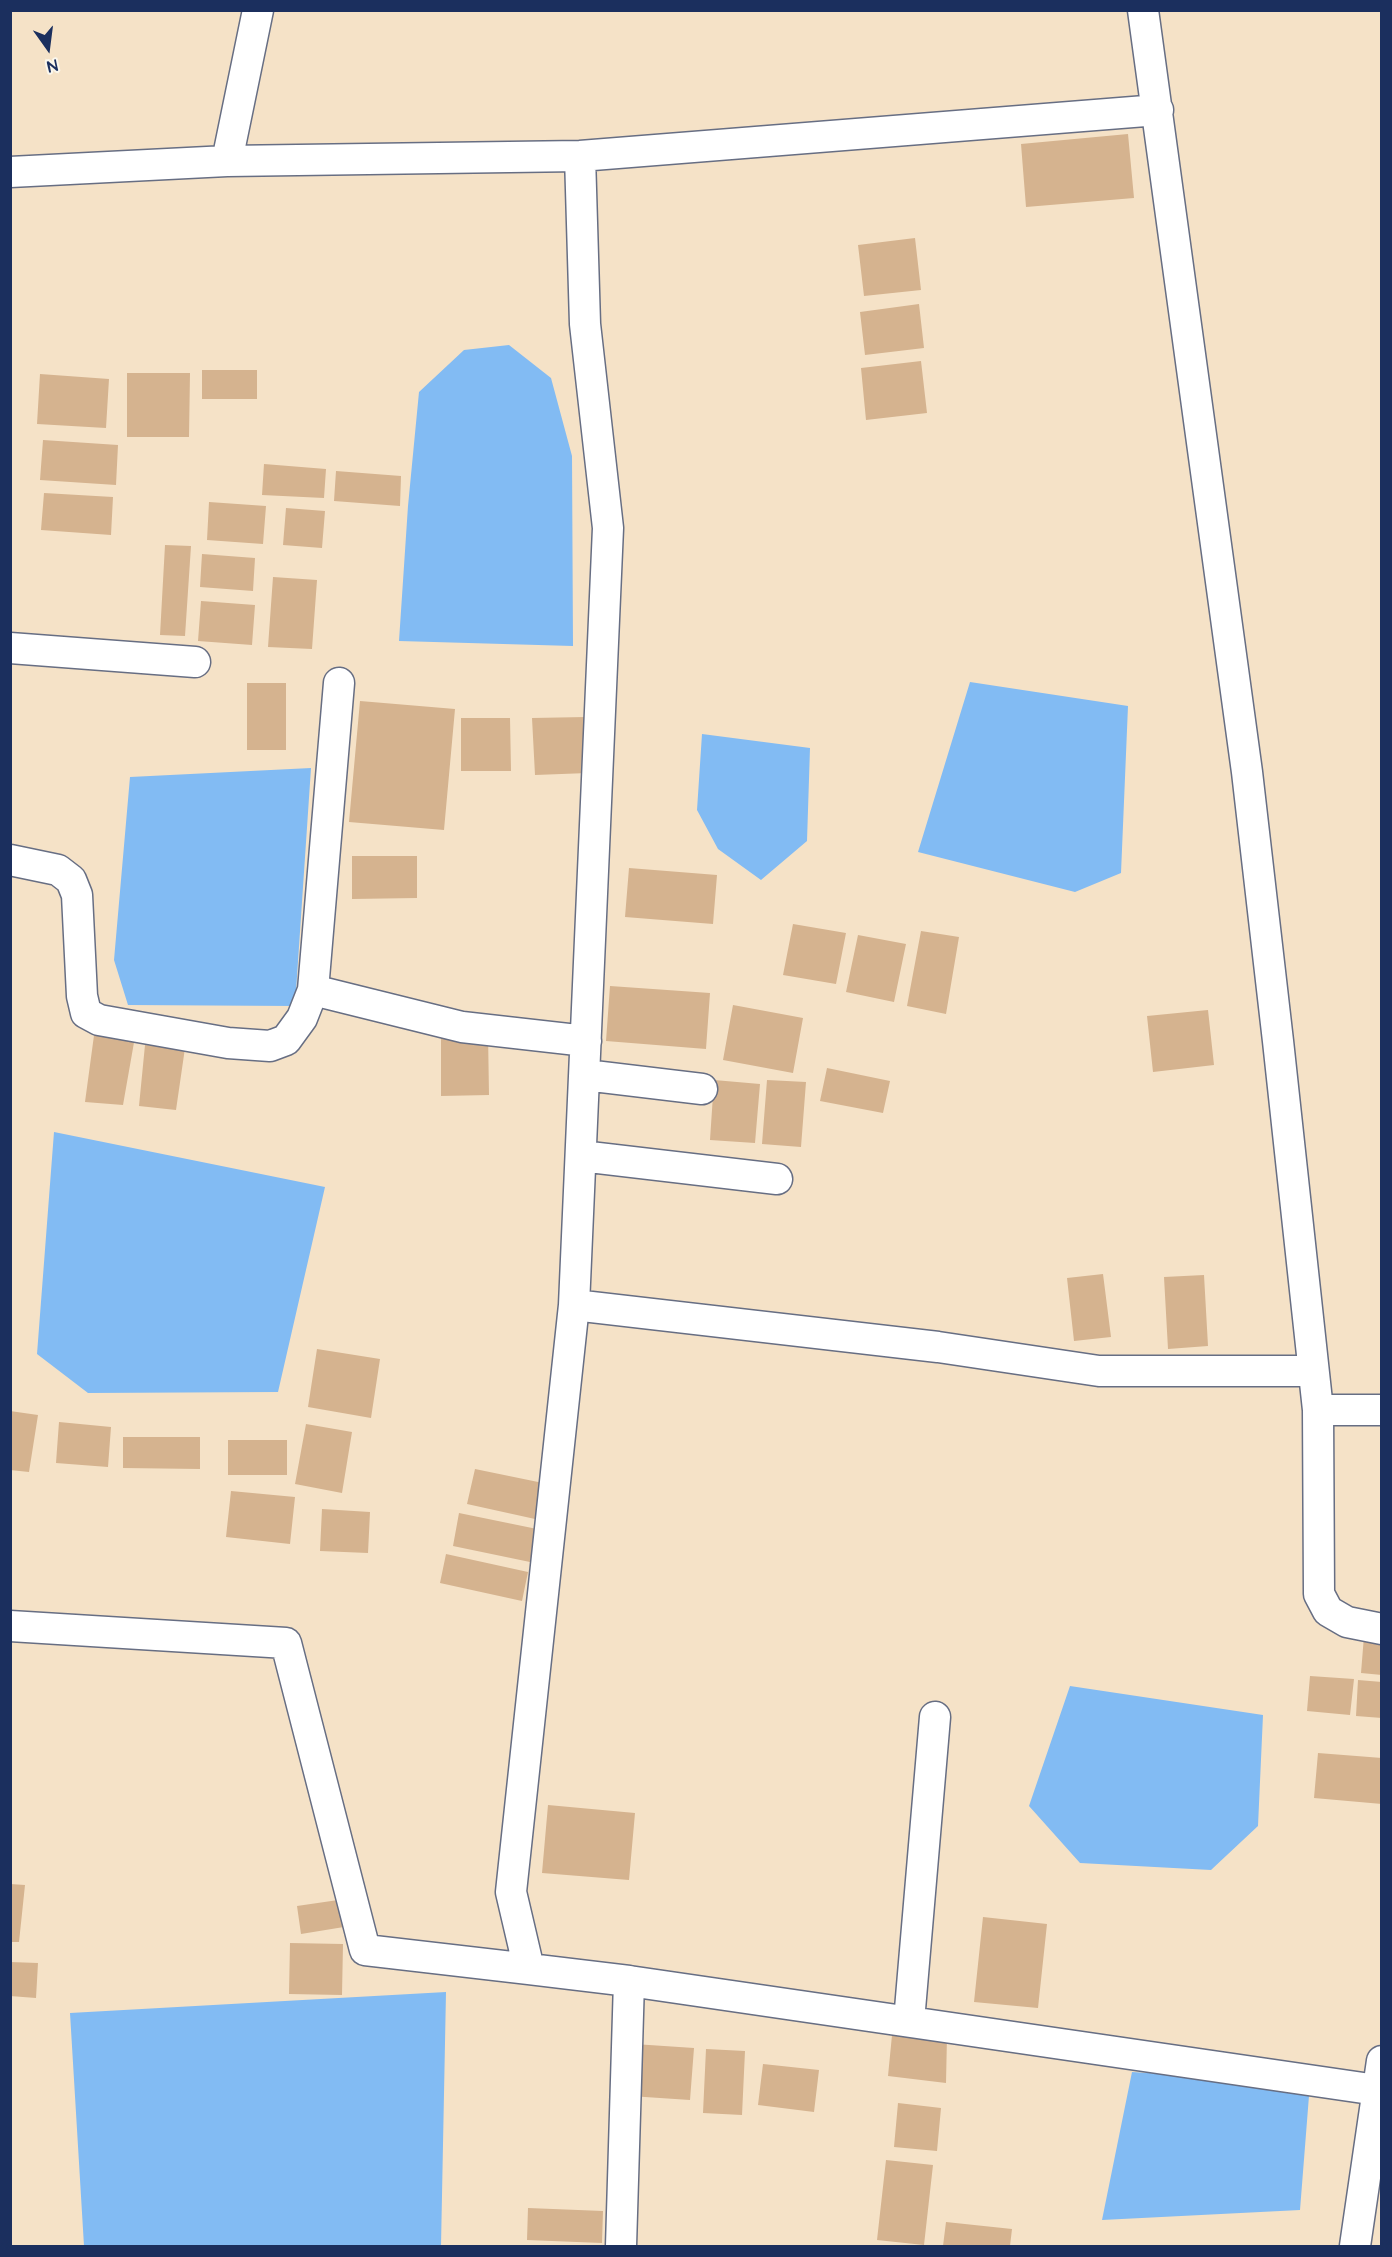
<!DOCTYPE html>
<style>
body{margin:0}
#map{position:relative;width:1392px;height:2257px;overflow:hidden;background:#f5e2c7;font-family:"Architects Daughter",sans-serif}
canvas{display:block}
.frame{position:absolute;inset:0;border:12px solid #1b2f5e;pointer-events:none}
.north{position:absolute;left:18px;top:18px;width:60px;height:60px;-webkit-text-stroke:4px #fbf7ec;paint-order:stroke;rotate:166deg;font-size:16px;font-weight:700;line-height:24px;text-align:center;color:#1b2f5e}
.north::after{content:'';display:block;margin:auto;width:21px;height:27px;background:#1b2f5e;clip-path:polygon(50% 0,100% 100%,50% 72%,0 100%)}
</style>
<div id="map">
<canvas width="1392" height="2257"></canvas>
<div class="frame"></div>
<div class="north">N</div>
</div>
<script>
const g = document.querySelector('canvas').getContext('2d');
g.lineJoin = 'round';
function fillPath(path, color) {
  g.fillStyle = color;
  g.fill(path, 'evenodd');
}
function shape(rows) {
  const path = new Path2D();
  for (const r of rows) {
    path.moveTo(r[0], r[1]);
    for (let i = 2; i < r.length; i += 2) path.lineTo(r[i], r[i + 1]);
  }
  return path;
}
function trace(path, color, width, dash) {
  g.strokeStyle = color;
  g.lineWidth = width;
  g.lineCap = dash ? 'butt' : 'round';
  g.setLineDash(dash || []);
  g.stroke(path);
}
fillPath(shape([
 [509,345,551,378,572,456,573,646,399,641,408,506,419,392,464,350],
 [970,682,1128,706,1121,873,1075,892,918,852],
 [702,734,810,748,807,841,761,880,718,849,697,810],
 [311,768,295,1006,128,1005,114,960,130,777],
 [54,1132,325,1187,278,1392,88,1393,37,1354],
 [1070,1686,1263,1715,1258,1826,1211,1870,1080,1863,1029,1806],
 [446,1992,441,2246,84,2246,70,2013],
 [1132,2072,1310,2083,1300,2210,1102,2220]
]), '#82bbf3');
fillPath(shape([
 [1128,134,1134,198,1026,207,1021,144],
 [915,238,921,290,864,296,858,245],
 [919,304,924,348,865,355,860,312],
 [921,361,927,413,866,420,861,368],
 [202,370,257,370,257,399,202,399],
 [127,373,190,373,189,437,127,437],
 [40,374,109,379,106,428,37,424],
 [43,440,118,445,116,485,40,480],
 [264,464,326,469,324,498,262,495],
 [336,471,401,476,400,506,334,501],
 [44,493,113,497,111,535,41,530],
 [209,502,266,506,263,544,207,540],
 [286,508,325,511,322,548,283,545],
 [165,545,191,546,185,636,160,635],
 [202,554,255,558,253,591,200,587],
 [273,577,317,580,312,649,268,647],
 [201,601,255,605,252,645,198,641],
 [247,683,286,683,286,750,247,750],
 [360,701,455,709,444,830,349,822],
 [586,717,588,773,535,775,532,718],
 [461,718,510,718,511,771,461,771],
 [352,856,417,856,417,898,352,899],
 [629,868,717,875,713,924,625,917],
 [793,924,846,933,836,984,783,975],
 [921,931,959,937,946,1014,907,1006],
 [858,935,906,944,894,1002,846,992],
 [610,986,710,993,706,1049,606,1041],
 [733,1005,803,1018,793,1073,723,1060],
 [1208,1010,1214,1065,1153,1072,1147,1016],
 [95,1028,136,1031,123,1105,85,1102],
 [488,1033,489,1095,441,1096,441,1034],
 [145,1045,185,1048,176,1110,139,1106],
 [827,1068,890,1081,883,1113,820,1101],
 [714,1080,760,1084,755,1143,710,1140],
 [767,1080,806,1082,801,1147,762,1144],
 [1103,1274,1111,1337,1074,1341,1067,1278],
 [1204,1275,1208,1346,1168,1349,1164,1277],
 [317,1349,380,1359,371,1418,308,1407],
 [10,1411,38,1415,29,1472,10,1470],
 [59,1422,111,1427,108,1467,56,1463],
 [306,1424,352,1432,342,1493,295,1484],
 [123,1437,200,1437,200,1469,123,1468],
 [228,1440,287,1440,287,1475,228,1475],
 [475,1469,543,1483,535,1519,467,1504],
 [231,1491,295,1497,290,1544,226,1537],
 [322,1509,370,1512,368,1553,320,1551],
 [459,1513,537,1529,530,1562,453,1546],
 [446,1554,528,1572,522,1601,440,1583],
 [1364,1636,1382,1640,1382,1675,1361,1673],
 [1310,1676,1354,1679,1350,1715,1307,1711],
 [1358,1680,1382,1682,1382,1718,1356,1716],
 [1318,1753,1382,1758,1382,1804,1314,1798],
 [548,1805,635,1813,629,1880,542,1873],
 [10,1884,25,1885,19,1942,10,1942],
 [345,1899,350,1926,301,1934,297,1906],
 [983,1917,1047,1924,1038,2008,974,2002],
 [290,1943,343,1944,342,1995,289,1994],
 [10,1962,38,1963,36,1998,10,1996],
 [893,2025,947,2036,946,2083,888,2076],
 [634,2044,694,2048,690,2100,630,2096],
 [706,2049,745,2051,742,2115,703,2113],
 [763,2064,819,2070,814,2112,758,2105],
 [898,2103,941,2108,937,2151,894,2147],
 [886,2160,933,2165,924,2245,877,2240],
 [528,2208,603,2211,602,2243,527,2240],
 [946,2222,1012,2229,1010,2246,943,2246]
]), '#d5b38f');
const minor = shape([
 [1143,10,1247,772,1278,1041,1318,1410,1319,1594,1328,1611,1347,1622,1382,1629],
 [580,156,585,324,608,528,574,1305,511,1892,529,1969,629,1981,621,2246],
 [227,161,258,10],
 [10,172,227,161,580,156,1158,110],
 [10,648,195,662],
 [10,860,58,870,71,880,77,895,82,996,86,1013,99,1020,228,1043,270,1046,286,1040,302,1018,313,990,339,683],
 [313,990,462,1027,586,1041],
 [585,1075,702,1089],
 [581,1156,777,1179],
 [574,1305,938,1347,1099,1371,1313,1371],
 [1318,1410,1382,1410],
 [10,1626,286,1643,365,1950,529,1969],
 [629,1981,1377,2090],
 [909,2021,935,1717],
 [1355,2246,1382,2061]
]);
trace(minor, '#676e83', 33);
trace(minor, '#fff', 30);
</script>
